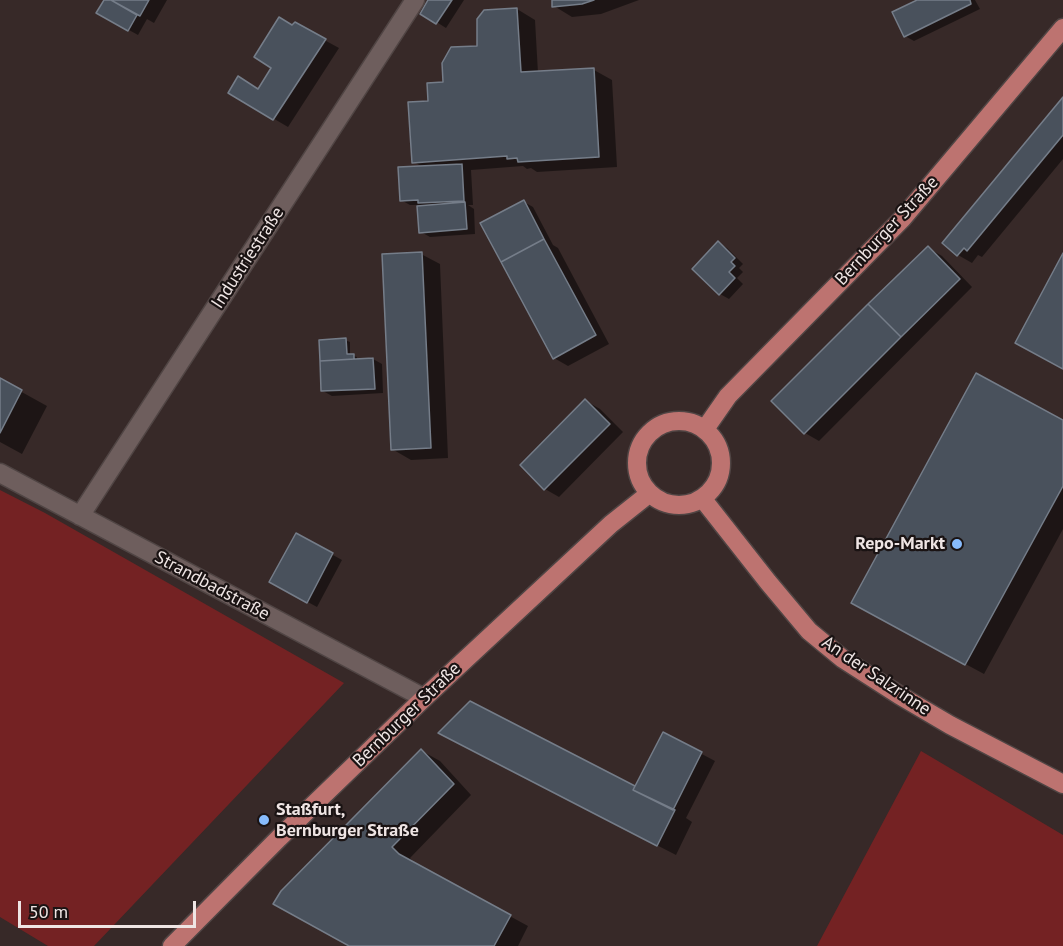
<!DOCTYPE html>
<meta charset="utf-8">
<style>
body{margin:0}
#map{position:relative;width:1063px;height:946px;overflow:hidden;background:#372928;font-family:"PT Sans",sans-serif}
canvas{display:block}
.scale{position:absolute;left:18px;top:901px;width:178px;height:27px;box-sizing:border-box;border:3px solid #efe5e4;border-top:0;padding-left:8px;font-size:18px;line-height:21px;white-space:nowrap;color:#efe5e4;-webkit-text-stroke:4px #1a1313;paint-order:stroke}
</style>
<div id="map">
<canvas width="1063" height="946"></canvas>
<div class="scale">50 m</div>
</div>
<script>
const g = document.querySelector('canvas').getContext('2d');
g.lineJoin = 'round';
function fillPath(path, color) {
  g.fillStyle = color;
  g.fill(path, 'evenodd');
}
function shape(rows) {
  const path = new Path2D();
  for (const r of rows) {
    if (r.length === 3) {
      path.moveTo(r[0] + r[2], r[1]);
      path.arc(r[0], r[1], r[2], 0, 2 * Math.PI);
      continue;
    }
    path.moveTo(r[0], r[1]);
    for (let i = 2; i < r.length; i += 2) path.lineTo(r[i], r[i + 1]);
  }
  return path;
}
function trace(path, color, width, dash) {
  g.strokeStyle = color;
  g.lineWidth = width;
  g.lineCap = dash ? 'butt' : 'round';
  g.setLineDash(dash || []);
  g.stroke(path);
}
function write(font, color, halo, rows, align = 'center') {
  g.font = font + ' "PT Sans",sans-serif';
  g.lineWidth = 4.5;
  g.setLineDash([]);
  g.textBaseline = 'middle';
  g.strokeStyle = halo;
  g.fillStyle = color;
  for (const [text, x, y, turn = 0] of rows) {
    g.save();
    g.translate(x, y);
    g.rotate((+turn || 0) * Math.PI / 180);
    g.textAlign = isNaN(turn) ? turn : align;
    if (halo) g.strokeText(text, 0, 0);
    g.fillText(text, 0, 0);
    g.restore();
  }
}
fillPath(shape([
 [0,490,45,513,344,683,94,946,48,946,0,917],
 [921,751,1063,835,1063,946,817,946]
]), '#742223');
fillPath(shape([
 [106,0,167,0,154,23,147,19,138,35,98,13],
 [430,0,464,0,446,28,422,13],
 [554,0,639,0,601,14,572,17,554,6],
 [921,0,975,0,980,9,914,41,905,36],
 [517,9,535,20,538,73,594,70,612,80,617,167,537,172,531,168,527,169,523,166,471,170,473,205,468,205,474,209,475,234,430,237,421,232,419,205,410,205,401,200,423,167,414,162,430,102,445,83],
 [295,24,339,48,288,127,230,93,259,91,273,68,293,26],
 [1063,99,1063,159,982,257,978,255,972,263,958,255],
 [524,202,533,207,553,245,558,248,609,344,568,366,554,358],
 [718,243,727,248,743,264,739,268,743,272,737,278,743,284,729,299,720,294],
 [928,248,942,256,972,287,819,441,805,433],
 [421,254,440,264,448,458,411,460,392,449],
 [345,340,350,342,350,355,357,357,357,360,373,359,382,364,383,393,332,396,323,391,320,341],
 [0,380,47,406,22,454,0,442],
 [586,401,600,409,623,432,559,497,545,489],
 [1063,422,1063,529,984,674,871,613],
 [297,535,342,560,317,607,271,582],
 [471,702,635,788,664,734,715,761,686,818,692,822,676,855,458,743],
 [422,751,440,761,471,795,410,858,416,865,528,926,518,946,351,946]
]), '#0007');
const building = shape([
 [104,0,111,0,137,15,128,31,96,13,104,0],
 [111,0,149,0,140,16,111,0],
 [428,0,452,0,436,24,420,14,428,0],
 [552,0,594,0,582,4,552,7,552,0],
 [917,0,970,0,971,4,904,37,892,12,917,0],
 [517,8,521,72,594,68,599,157,518,162,517,158,507,159,507,156,412,163,408,102,428,101,427,83,443,82,442,63,451,47,477,46,477,19,484,10,517,8],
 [279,17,292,25,295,22,326,39,273,120,228,93,238,76,258,89,271,68,254,57,279,17],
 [1063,97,1063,135,967,251,964,248,957,256,942,243,1063,97],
 [462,164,464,201,418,203,418,200,400,201,398,167,462,164],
 [524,200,544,239,501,262,480,223,524,200],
 [465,202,467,229,419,233,417,206,465,202],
 [544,239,596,335,553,359,501,262,544,239],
 [718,241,735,258,731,262,735,266,729,272,735,278,719,295,692,269,718,241],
 [928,246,960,279,901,337,868,304,928,246],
 [422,252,431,448,391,450,382,254,422,252],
 [1063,253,1063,369,1015,343,1063,253],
 [868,304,901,337,804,434,771,401,868,304],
 [346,338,347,354,354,354,354,359,320,361,319,340,346,338],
 [373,358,375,389,321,391,320,361,373,358],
 [976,373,1063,420,1063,486,965,665,851,603,976,373],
 [0,378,22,390,0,433,0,378],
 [585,399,610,424,544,490,520,465,585,399],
 [296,533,333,553,307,603,269,582,296,533],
 [470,701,635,786,633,790,675,810,657,846,438,733,470,701],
 [663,732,702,752,673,810,633,790,663,732],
 [421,749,454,784,392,847,399,854,511,915,494,946,349,946,273,904,281,891,421,749]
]);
fillPath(building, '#49515c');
trace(building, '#757d89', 1.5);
const minor = shape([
 [0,473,424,698],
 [80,516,415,0]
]);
const major = shape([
 [679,463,42],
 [705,429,728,396,902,219,1063,28],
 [702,498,768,582,809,631,843,659,899,695,950,725,1063,784],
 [172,946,279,838,424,698,611,524,650,493]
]);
trace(minor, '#504544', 21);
trace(major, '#504544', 21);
trace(minor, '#6e5e5d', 18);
trace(major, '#bd7370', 18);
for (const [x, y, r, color] of [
 [957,544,6,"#87bbfc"],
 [264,820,6,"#87bbfc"]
]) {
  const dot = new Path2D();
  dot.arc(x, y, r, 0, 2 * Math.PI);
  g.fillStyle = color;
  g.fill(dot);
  trace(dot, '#1a1313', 2);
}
write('18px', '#efe5e4', '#1a1313', [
 ["Bernburger Straße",887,231,-47],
 ["Industriestraße",248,258,-57],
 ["Strandbadstraße",212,586,28],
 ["An der Salzrinne",876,676,34],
 ["Bernburger Straße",407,715,-44]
]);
write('bold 18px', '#efe5e4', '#1a1313', [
 ["Repo-Markt",945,544],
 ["Staßfurt,",276,810,"left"],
 ["Bernburger Straße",276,831,"left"]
], 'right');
</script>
